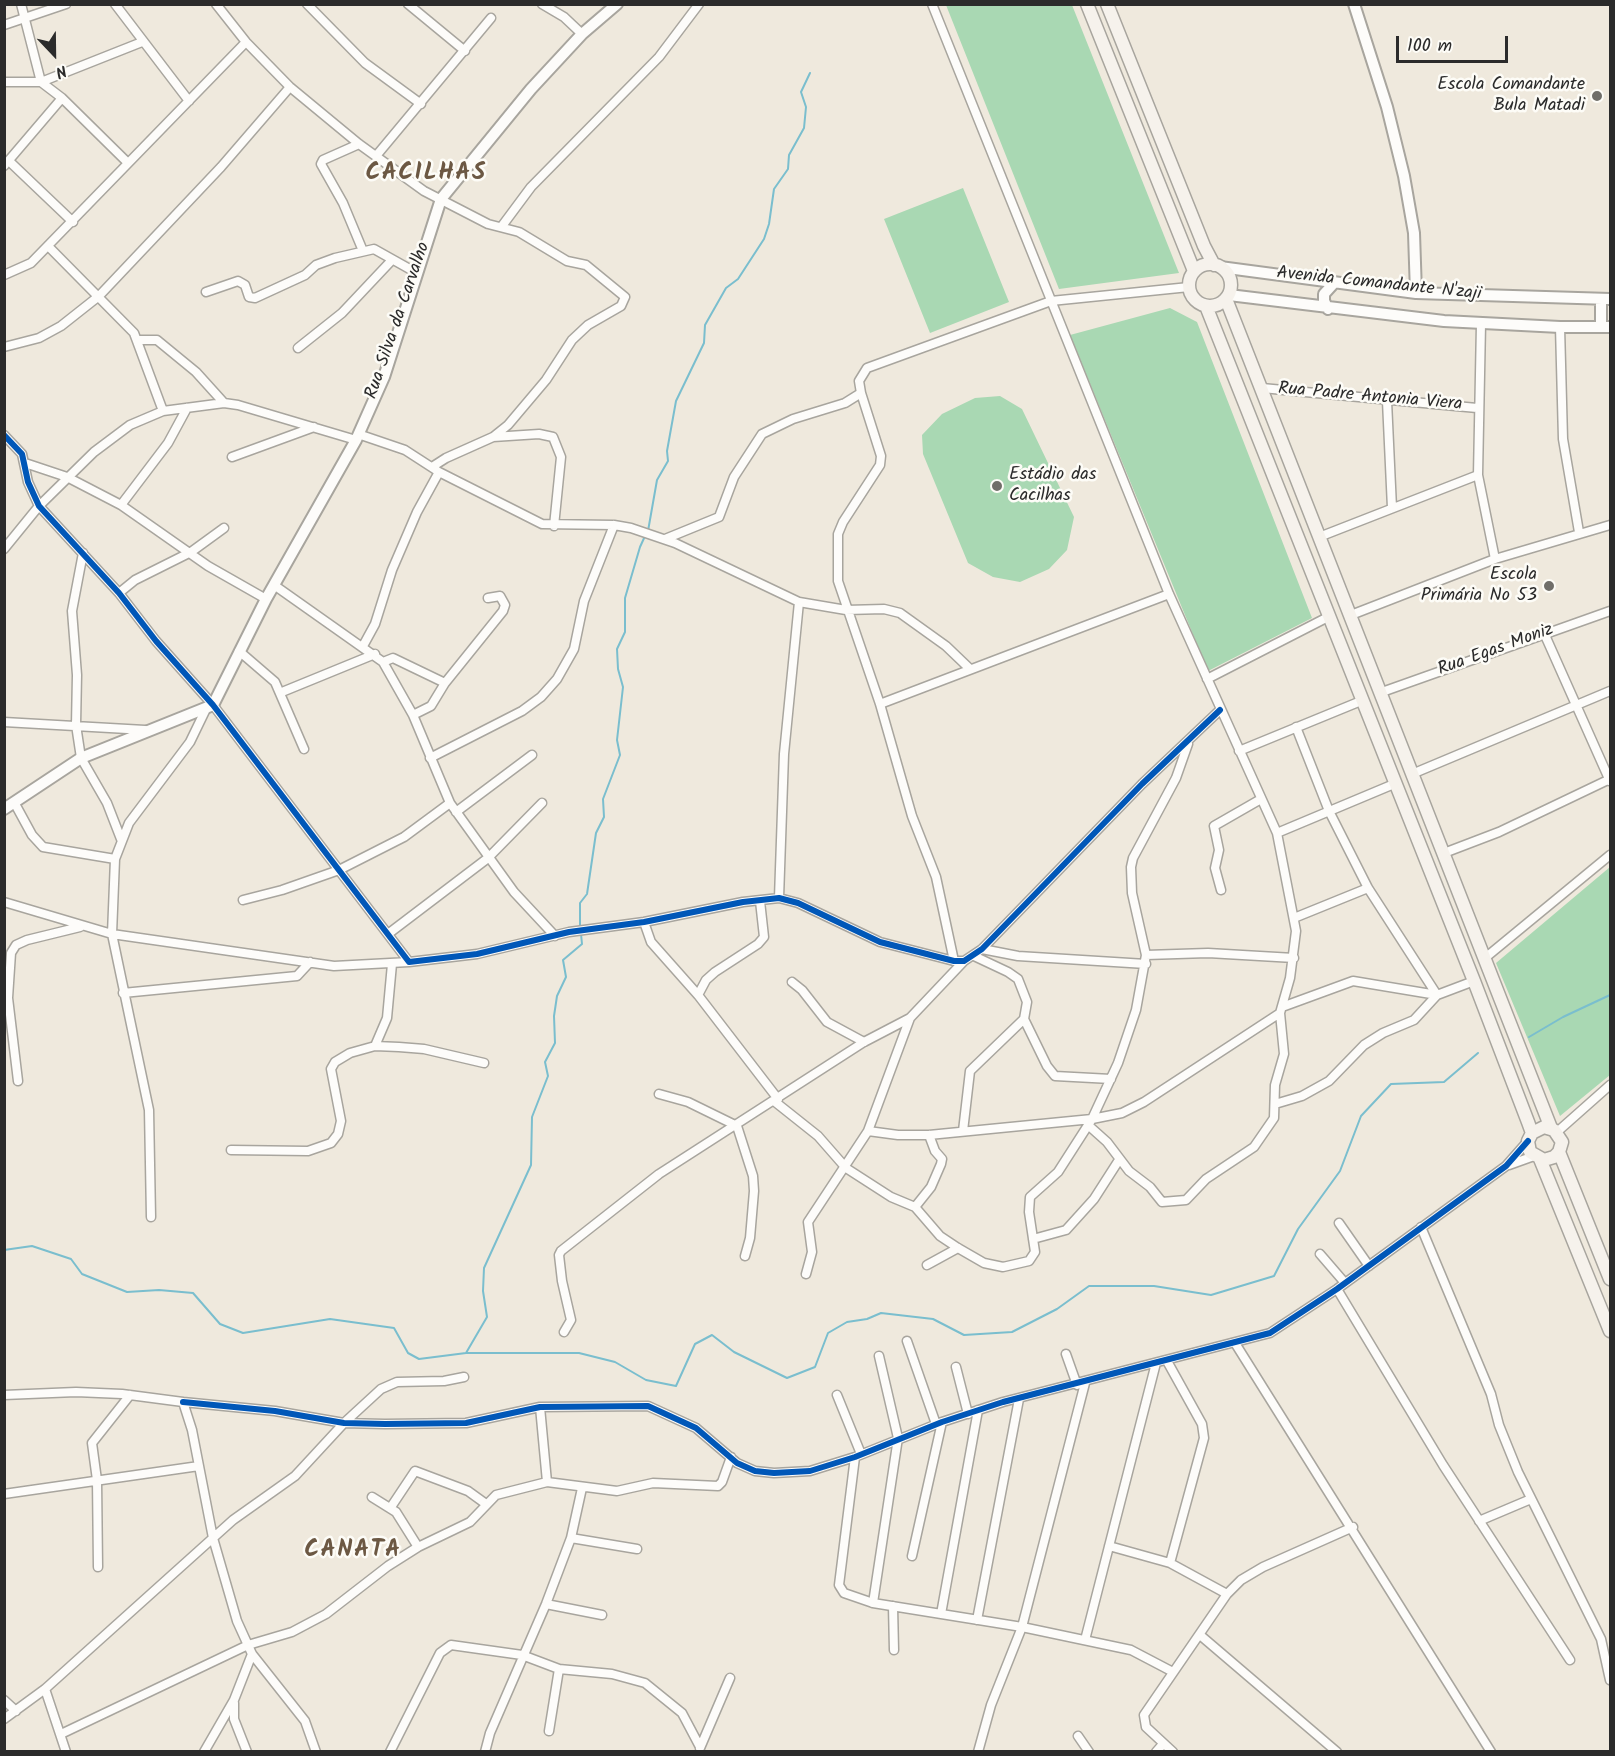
<!DOCTYPE html>
<meta charset="utf-8">
<style>
body{margin:0}
#map{position:relative;width:1615px;height:1756px;overflow:hidden;background:#efe9dd;font-family:Kalam,sans-serif}
canvas{display:block}
.frame{position:absolute;inset:0;border:6px solid #2b2b2b;pointer-events:none}
.north{position:absolute;left:24px;top:24px;width:60px;height:60px;-webkit-text-stroke:4px #fdfcf7;paint-order:stroke;rotate:158deg;font-size:16px;font-weight:700;line-height:24px;text-align:center;color:#2b2b2b}
.north::after{content:'';display:block;margin:auto;width:21px;height:27px;background:#2b2b2b;clip-path:polygon(50% 0,100% 100%,50% 72%,0 100%)}
.scale{position:absolute;left:1396px;top:36px;width:112px;height:27px;box-sizing:border-box;border:3px solid #2b2b2b;border-top:0;padding-left:8px;font-size:18px;line-height:21px;white-space:nowrap;color:#2b2b2b;-webkit-text-stroke:4px #fdfcf7;paint-order:stroke}
</style>
<div id="map">
<canvas width="1615" height="1756"></canvas>
<div class="frame"></div>
<div class="north">N</div>
<div class="scale">100 m</div>
</div>
<script>
const g = document.querySelector('canvas').getContext('2d');
g.lineJoin = 'round';
function fillPath(path, color) {
  g.fillStyle = color;
  g.fill(path, 'evenodd');
}
function shape(rows) {
  const path = new Path2D();
  for (const r of rows) {
    if (r.length === 3) {
      path.moveTo(r[0] + r[2], r[1]);
      path.arc(r[0], r[1], r[2], 0, 2 * Math.PI);
      continue;
    }
    path.moveTo(r[0], r[1]);
    for (let i = 2; i < r.length; i += 2) path.lineTo(r[i], r[i + 1]);
  }
  return path;
}
function trace(path, color, width, dash) {
  g.strokeStyle = color;
  g.lineWidth = width;
  g.lineCap = dash ? 'butt' : 'round';
  g.setLineDash(dash || []);
  g.stroke(path);
}
function write(font, color, halo, rows, align = 'center') {
  g.font = font + ' Kalam,sans-serif';
  g.lineWidth = 5;
  g.setLineDash([]);
  g.textBaseline = 'middle';
  g.strokeStyle = halo;
  g.fillStyle = color;
  for (const [text, x, y, turn = 0] of rows) {
    g.save();
    g.translate(x, y);
    g.rotate((+turn || 0) * Math.PI / 180);
    g.textAlign = isNaN(turn) ? turn : align;
    if (halo) g.strokeText(text, 0, 0);
    g.fillText(text, 0, 0);
    g.restore();
  }
}
fillPath(shape([
 [946,5,1072,5,1179,273,1059,289],
 [963,188,1009,302,930,333,884,219],
 [1170,308,1197,322,1312,618,1208,671,1070,335],
 [1000,396,1022,409,1074,517,1067,550,1049,569,1020,582,993,577,968,563,923,454,922,435,942,414,975,398],
 [1610,867,1610,1075,1560,1116,1496,963]
]), '#a9d8b3');
trace(shape([
 [648,531,657,480,668,461,667,451,676,401,704,343,705,325,726,288,738,279,764,239,769,224,774,189,788,169,789,155,804,128,806,107,801,92,810,73],
 [580,929,580,903,587,894,596,833,604,817,603,799,620,755,617,740,623,687,618,669,617,649,625,632,625,598,640,547,645,536],
 [1529,1037,1563,1017,1610,995],
 [4,1250,32,1246,71,1259,82,1274,127,1292,159,1290,193,1293,220,1324,243,1333,330,1319,394,1328,408,1353,419,1359,466,1353,579,1353,615,1362,646,1380,676,1386,695,1344,712,1335,734,1352,787,1378,815,1367,828,1333,847,1322,867,1319,881,1313,933,1319,964,1335,1012,1332,1057,1309,1089,1286,1154,1286,1211,1295,1274,1276,1298,1229,1340,1171,1361,1116,1391,1084,1444,1082,1478,1053],
 [466,1353,487,1317,483,1291,484,1268,531,1165,532,1117,548,1076,545,1062,555,1043,554,1016,557,996,566,977,563,960,582,944,581,934]
]), '#7abece', 2);
const minor = shape([
 [21,4,41,82,62,98,128,163],
 [115,4,189,101],
 [216,4,246,42,290,87,359,144,424,191,488,224,519,232,567,261,586,265,625,297,621,306,588,325,572,340,546,380,508,425,493,437,446,458,432,467],
 [307,4,365,63,421,104],
 [408,4,465,51],
 [542,4,564,17,582,34],
 [932,4,1169,594,1277,833,1394,784],
 [4,25,66,4],
 [4,82,41,82,142,42],
 [359,144,323,160,321,164,343,203,363,251],
 [376,156,491,18],
 [9,161,73,222],
 [4,166,62,98],
 [502,226,531,187,659,57,699,4],
 [48,246,134,333,163,411],
 [4,275,31,263,246,42],
 [206,292,238,281,245,285,249,297,255,298,305,275,316,265,335,258,374,249,415,272],
 [1481,324,1478,475,1495,559],
 [1560,327,1563,439,1579,532],
 [138,340,157,340,196,372,224,403],
 [4,347,39,338,61,326,99,296,221,167,290,87],
 [298,348,342,313,391,261],
 [1262,388,1477,408],
 [1387,401,1392,508],
 [358,434,405,450,439,472,542,524,614,525,631,528,675,543,799,602,846,610,884,609,900,613,946,646,970,669],
 [4,435,22,454,28,482,39,506,119,593,156,641,213,705,409,962,477,954,569,932,644,922,743,902,779,898,798,903,880,942,954,961,964,961,982,949,1142,784,1220,710],
 [493,437,539,434,553,437,561,457,554,526],
 [232,457,314,427],
 [25,463,67,477,121,505,208,566,266,599],
 [121,505,168,443,187,408],
 [1319,537,1478,475],
 [665,539,719,517,734,477,762,434,793,419,845,403,861,393],
 [4,549,39,506,94,452,130,425,163,411,224,403,238,405,356,440],
 [83,553,72,611,77,675,76,725,81,758,107,803,121,839],
 [274,585,383,662,413,715,450,803,514,892,555,936],
 [119,593,135,580,191,552,224,528],
 [1351,615,1495,559,1610,525],
 [1544,633,1610,781],
 [363,646,375,624,392,570,417,512,439,472],
 [239,651,275,682,304,749],
 [383,662,393,658,445,683,503,611,505,605,500,596,488,598],
 [1207,679,1328,617],
 [282,692,375,654],
 [1382,692,1610,611],
 [880,704,1169,594],
 [413,715,431,706,445,683],
 [4,722,145,730],
 [1296,727,1329,811,1368,888,1437,995,1474,981],
 [1239,751,1361,701],
 [430,758,522,711,541,697,557,679,574,649,584,601,614,525],
 [1412,774,1610,691],
 [14,802,32,835,43,847,115,859],
 [456,812,532,755],
 [1444,853,1499,832,1610,779],
 [1221,890,1215,868,1219,850,1214,826,1261,799],
 [779,898,784,754,799,602],
 [243,900,282,890,339,870,404,837,450,803],
 [4,902,112,934,334,966,409,962],
 [1294,918,1368,888],
 [644,922,651,942,698,995,778,1099],
 [388,934,488,858,542,803],
 [982,949,1018,956,1146,964],
 [1146,955,1208,953,1294,958],
 [1485,958,1610,855],
 [954,961,936,877,912,816,880,704,838,581,838,534,843,522,880,465,881,456,861,393,859,381,867,368,1051,301,1189,287],
 [792,982,802,990,827,1022,864,1042],
 [123,993,297,976,310,962],
 [698,995,706,980,715,972,758,944,764,937,760,901],
 [1024,1019,1047,1066,1055,1076,1111,1079],
 [375,1046,387,1018,392,964],
 [18,1081,8,998,11,953,16,945,27,940,80,927],
 [659,1094,688,1102,737,1126,753,1176,754,1191,750,1238,745,1256],
 [774,1101,818,1136,846,1168,891,1197,915,1207,940,1236,958,1248,984,1263,1003,1267,1029,1261,1035,1252,1029,1212,1030,1197,1058,1172,1092,1119,1118,1063,1136,1010,1146,955,1132,893,1131,867,1133,858,1176,778,1188,744],
 [1275,1104,1302,1096,1329,1081,1364,1045,1383,1033,1414,1020,1437,995,1353,981,1282,1007],
 [1088,1125,1107,1142,1129,1171,1150,1187,1162,1202,1186,1200,1206,1179,1254,1147,1274,1118,1275,1085,1284,1054,1280,1013],
 [868,1131,898,1135,929,1135,1092,1119,1122,1113,1144,1102,1280,1013,1290,978,1296,931,1277,833],
 [963,1131,970,1071,1024,1019,1027,1002,1018,979,1008,972,974,956],
 [1557,1132,1610,1085],
 [231,1150,308,1151,331,1143,338,1134,341,1121,331,1069,335,1062,350,1053,375,1046,399,1047,424,1049,484,1063],
 [1509,1165,1534,1156],
 [915,1207,931,1187,941,1164,942,1159,935,1151,929,1135],
 [151,1217,149,1110,112,934,115,859,129,823,190,742,205,711],
 [1339,1223,1369,1266],
 [1421,1227,1491,1394,1499,1425,1518,1472,1601,1639,1610,1680],
 [1033,1239,1066,1230,1094,1199,1119,1160],
 [1320,1254,1345,1283],
 [927,1265,958,1248],
 [806,1274,812,1252,808,1222,868,1131,910,1018],
 [1337,1289,1443,1465,1570,1660],
 [564,1332,571,1320,562,1281,559,1255,561,1251,659,1174,864,1042,910,1018,964,961],
 [907,1341,936,1424],
 [1235,1343,1491,1752],
 [1066,1354,1077,1385],
 [1167,1361,1202,1424,1204,1438,1170,1563,1227,1594],
 [956,1367,968,1414],
 [4,1395,76,1392,122,1394,183,1402,192,1430,213,1538,237,1621,252,1654,305,1721,316,1752],
 [837,1395,861,1454],
 [183,1402,275,1411,344,1423,385,1424,466,1423,540,1407,648,1406,696,1428,737,1463,755,1471,774,1473,810,1471,855,1457,942,1422,1003,1402,1270,1333,1337,1289,1506,1166,1528,1141],
 [540,1407,547,1482],
 [855,1457,839,1585,844,1593,873,1603,1022,1627,1131,1650,1173,1672],
 [4,1494,199,1466],
 [372,1497,396,1512,418,1547],
 [391,1507,415,1471,468,1491,486,1504],
 [1479,1521,1531,1499],
 [571,1538,637,1549],
 [1109,1546,1170,1563],
 [912,1556,942,1422],
 [98,1567,97,1480,92,1443,130,1395],
 [873,1603,898,1438,879,1356],
 [546,1604,602,1615],
 [893,1606,894,1650],
 [941,1614,978,1410],
 [977,1620,1019,1399],
 [1200,1635,1337,1752],
 [1085,1640,1156,1363],
 [559,1669,612,1674,645,1683,682,1713,700,1747],
 [45,1689,66,1752],
 [4,1700,16,1711],
 [234,1703,234,1719,247,1752],
 [4,1719,45,1689,233,1520,295,1476,344,1423,381,1389,397,1382,444,1381,464,1377],
 [61,1734,248,1645,292,1632,326,1614,388,1566,418,1547,470,1522,496,1495,547,1482,617,1491,653,1483,718,1486,722,1482,731,1457],
 [1078,1736,1089,1752],
 [700,1748,730,1678],
 [204,1752,234,1700,252,1654],
 [390,1752,440,1653,451,1645,522,1655,559,1669,549,1731],
 [485,1752,490,1733,546,1604,571,1538,582,1488],
 [978,1752,991,1705,1022,1627,1085,1383],
 [1156,1752,1163,1744],
 [1173,1752,1146,1727,1144,1715,1227,1594,1241,1580,1263,1567,1353,1527]
]);
const tertiary = shape([
 [1354,4,1387,107,1404,176,1414,233,1416,293],
 [1220,267,1416,293,1610,299],
 [1229,295,1444,321,1560,327,1610,327],
 [1328,309,1324,301,1324,294,1334,283],
 [1601,327,1601,299],
 [4,809,81,758,213,705,266,599,356,440,384,377,441,199,531,89,582,34,617,4]
]);
const secondary = shape([
 [1087,4,1194,271],
 [1107,4,1204,246,1214,265],
 [1210,285,21],
 [1226,299,1551,1128],
 [1206,306,1474,981,1528,1122,1532,1133,1528,1141,1530,1152,1544,1160,1554,1157,1559,1152,1562,1142,1554,1130,1544,1127,1532,1133],
 [1559,1152,1610,1279],
 [1540,1159,1610,1331]
]);
trace(minor, '#a8a59e', 11);
trace(tertiary, '#a8a59e', 14);
trace(secondary, '#a8a59e', 15);
trace(minor, '#fdfcfa', 8);
trace(tertiary, '#fdfcfa', 10);
trace(secondary, '#f6f2ec', 12);
trace(shape([
 [4,435,22,454,28,482,39,506,119,593,156,641,213,705,409,962,477,954,569,932,644,922,743,902,779,898,798,903,880,942,954,961,964,961,982,949,1142,784,1220,710],
 [183,1402,275,1411,344,1423,385,1424,466,1423,540,1407,648,1406,696,1428,737,1463,755,1471,774,1473,810,1471,855,1457,942,1422,1003,1402,1270,1333,1337,1289,1506,1166,1528,1141]
]), '#0057b8', 6);
for (const [x, y, r, color] of [
 [1597,96,6,"#706e69"],
 [997,486,6,"#706e69"],
 [1549,586,6,"#706e69"]
]) {
  const dot = new Path2D();
  dot.arc(x, y, r, 0, 2 * Math.PI);
  g.fillStyle = color;
  g.fill(dot);
  trace(dot, '#fdfcf7', 2);
}
write('18px', '#2b2b2b', '#fdfcf7', [
 ["Escola Comandante",1585,86],
 ["Bula Matadi",1585,107],
 ["Estádio das",1009,476,"left"],
 ["Cacilhas",1009,497,"left"],
 ["Escola",1537,576],
 ["Primária No 53",1537,597]
], 'right');
write('18px', '#2b2b2b', '#fdfcf7', [
 ["Avenida Comandante N'zaji",1379,285,6],
 ["Rua Silva da Carvalho",399,321,-71],
 ["Rua Padre Antonia Viera",1370,398,5],
 ["Rua Egas Moniz",1496,651,-20]
]);
g.letterSpacing = '1.5px';
write('bold 24px', '#6c5843', '#fdfcf7', [
 ["CACILHAS",426,175],
 ["CANATA",353,1552]
]);
g.letterSpacing = '0px';
</script>
